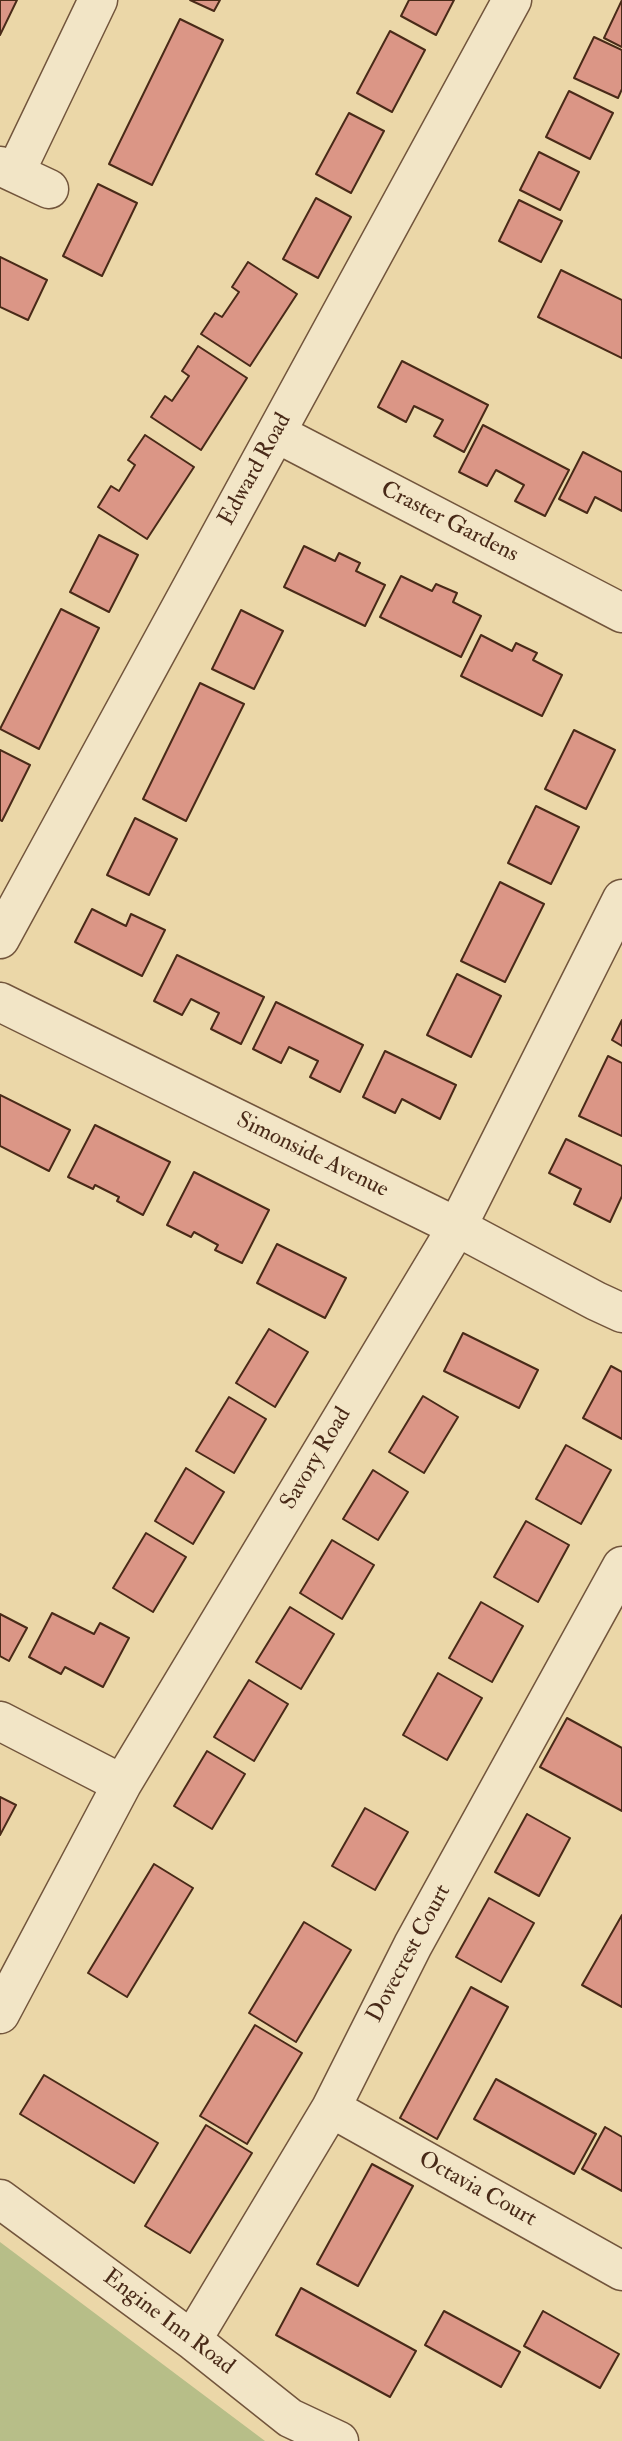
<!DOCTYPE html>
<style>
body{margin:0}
canvas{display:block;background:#ebd7a8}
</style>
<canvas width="622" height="2441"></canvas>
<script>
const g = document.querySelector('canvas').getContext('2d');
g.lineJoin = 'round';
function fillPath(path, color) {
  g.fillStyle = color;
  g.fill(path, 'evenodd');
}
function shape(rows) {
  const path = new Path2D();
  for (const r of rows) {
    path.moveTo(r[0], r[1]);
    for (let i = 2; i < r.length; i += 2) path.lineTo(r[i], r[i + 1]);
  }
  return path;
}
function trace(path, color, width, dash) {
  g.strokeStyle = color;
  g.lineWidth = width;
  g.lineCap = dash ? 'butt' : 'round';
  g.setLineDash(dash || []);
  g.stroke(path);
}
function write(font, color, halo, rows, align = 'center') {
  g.font = font + ' "IM FELL Double Pica",serif';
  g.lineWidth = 5;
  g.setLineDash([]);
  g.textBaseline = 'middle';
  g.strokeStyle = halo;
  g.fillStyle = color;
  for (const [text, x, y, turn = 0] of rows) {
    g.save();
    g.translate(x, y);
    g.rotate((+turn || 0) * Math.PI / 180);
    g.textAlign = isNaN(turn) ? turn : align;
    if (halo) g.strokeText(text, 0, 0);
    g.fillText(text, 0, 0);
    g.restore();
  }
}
fillPath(shape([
 [0,2242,265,2441,0,2441]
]), '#b7be88');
const building = shape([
 [0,0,17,0,0,35,0,0],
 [190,0,220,0,214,11,190,0],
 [409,0,454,0,436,35,401,16,409,0],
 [622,0,622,47,604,38,622,0],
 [180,19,223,40,152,185,109,164,180,19],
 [390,31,425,50,392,112,357,93,390,31],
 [594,37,622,50,622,89,618,98,574,78,594,37],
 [569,91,613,113,590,159,546,137,569,91],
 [349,113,384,131,351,193,316,174,349,113],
 [539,152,579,172,560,210,520,190,539,152],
 [98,184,137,203,102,276,63,256,98,184],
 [316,198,351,217,318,278,283,259,316,198],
 [519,200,562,221,541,262,499,241,519,200],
 [0,257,47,280,28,320,0,307,0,257],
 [248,262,297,294,250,366,201,334,215,313,222,317,239,292,232,287,248,262],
 [561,270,622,300,622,358,538,317,561,270],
 [198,346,247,378,201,450,151,417,165,396,172,401,189,376,182,371,198,346],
 [402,361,488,405,464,452,434,436,443,420,414,406,406,422,378,407,402,361],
 [483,425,569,470,545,516,515,501,524,485,496,470,487,486,459,472,483,425],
 [145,435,194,467,147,539,98,507,111,486,119,491,135,465,128,460,145,435],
 [583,452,622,472,622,511,595,497,587,513,559,499,583,452],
 [99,535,138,555,109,612,70,592,99,535],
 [304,546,335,561,339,553,360,563,356,571,385,585,365,626,284,587,304,546],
 [401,576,432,591,436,584,457,593,453,602,481,616,461,657,380,617,401,576],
 [61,609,99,628,39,749,0,729,61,609],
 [241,610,283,631,254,689,212,669,241,610],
 [481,635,512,651,516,643,537,653,533,660,562,675,542,716,461,676,481,635],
 [200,683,244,704,186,821,143,799,200,683],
 [574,730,615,750,586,809,545,789,574,730],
 [0,750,30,765,2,821,0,820,0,750],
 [536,806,579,827,551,884,508,863,536,806],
 [135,818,177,839,149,895,107,875,135,818],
 [500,882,544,904,505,982,461,961,500,882],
 [92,909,126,926,131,914,165,930,142,976,75,942,92,909],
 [177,955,264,997,241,1044,211,1029,219,1013,191,999,182,1015,154,1001,177,955],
 [457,974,501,996,471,1057,427,1035,457,974],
 [276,1002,363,1045,340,1092,310,1077,318,1061,289,1047,281,1063,253,1049,276,1002],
 [622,1020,622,1046,612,1040,622,1020],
 [385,1051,456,1085,440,1119,402,1099,395,1113,363,1097,385,1051],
 [608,1056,622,1063,622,1136,579,1116,608,1056],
 [0,1095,70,1130,49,1171,0,1146,0,1095],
 [95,1125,170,1162,143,1215,117,1201,119,1197,95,1185,93,1189,68,1177,95,1125],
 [566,1139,622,1166,622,1196,610,1222,574,1204,581,1189,549,1173,566,1139],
 [194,1172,269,1210,242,1263,215,1250,218,1245,194,1232,191,1237,167,1225,194,1172],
 [277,1244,346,1278,325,1318,257,1283,277,1244],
 [269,1329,308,1352,275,1407,236,1383,269,1329],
 [463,1333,538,1370,519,1408,444,1371,463,1333],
 [611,1366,622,1372,622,1439,583,1418,611,1366],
 [423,1396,458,1417,424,1473,389,1452,423,1396],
 [229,1397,266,1419,234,1473,196,1451,229,1397],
 [566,1445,611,1470,581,1524,536,1499,566,1445],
 [186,1468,224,1492,193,1544,155,1521,186,1468],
 [373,1470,408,1492,378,1540,343,1519,373,1470],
 [526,1521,569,1545,538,1602,494,1577,526,1521],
 [146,1533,186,1557,153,1612,113,1588,146,1533],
 [332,1540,374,1565,342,1619,300,1593,332,1540],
 [481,1602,523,1626,492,1682,449,1658,481,1602],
 [290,1607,334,1634,301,1689,256,1662,290,1607],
 [52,1613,94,1634,100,1623,129,1638,103,1687,65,1667,61,1674,29,1657,52,1613],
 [0,1614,27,1628,9,1661,0,1656,0,1614],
 [438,1673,482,1698,447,1760,403,1735,438,1673],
 [249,1680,288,1704,254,1761,214,1737,249,1680],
 [567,1718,622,1748,622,1811,540,1767,567,1718],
 [207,1751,245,1774,212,1829,174,1806,207,1751],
 [0,1797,16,1805,0,1835,0,1797],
 [365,1808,408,1832,375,1890,332,1866,365,1808],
 [527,1814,570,1838,539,1896,495,1872,527,1814],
 [154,1864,193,1888,127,1997,88,1973,154,1864],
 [489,1898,534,1923,501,1982,456,1957,489,1898],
 [622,1915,622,2007,582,1985,622,1915],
 [304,1922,351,1950,296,2042,249,2013,304,1922],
 [471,1987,508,2007,437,2139,400,2118,471,1987],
 [255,2025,302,2053,247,2144,200,2116,255,2025],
 [44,2075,158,2143,134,2183,20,2114,44,2075],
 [496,2079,596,2134,574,2174,474,2119,496,2079],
 [206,2125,252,2153,190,2253,145,2226,206,2125],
 [605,2127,622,2137,622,2191,582,2169,605,2127],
 [372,2164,413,2186,358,2286,317,2264,372,2164],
 [301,2288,416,2351,390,2397,276,2335,301,2288],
 [444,2311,520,2352,501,2387,425,2345,444,2311],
 [543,2311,619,2354,600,2388,524,2346,543,2311]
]);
fillPath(building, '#db9686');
trace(building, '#492a18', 2);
const minor = shape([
 [0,166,49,189],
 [15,173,98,0],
 [276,433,622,613],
 [0,939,512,0],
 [0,1002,457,1227,596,1301,622,1313],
 [0,1721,122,1784],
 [0,2014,122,1784,457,1227,622,899],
 [331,2108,622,2271],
 [0,2199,192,2340,290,2418,339,2441],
 [192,2340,331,2108,413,1945,622,1566]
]);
trace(minor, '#72553c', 41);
trace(minor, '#f2e5c6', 38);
write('23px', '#492a18', '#f2e5c6', [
 ["Edward Road",256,470,-61],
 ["Craster Gardens",449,523,27],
 ["Simonside Avenue",312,1156,26],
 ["Savory Road",317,1459,-59],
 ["Dovecrest Court",410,1954,-62],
 ["Octavia Court",477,2190,29],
 ["Engine Inn Road",168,2323,37]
]);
</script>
